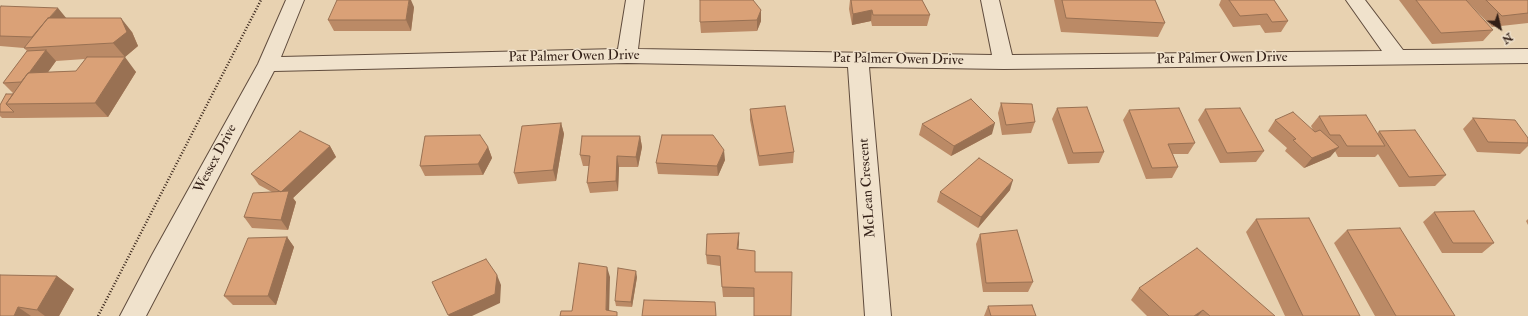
<!DOCTYPE html>
<style>
body{margin:0}
#map{position:relative;width:1528px;height:316px;overflow:hidden;background:#e8d2b1;font-family:"IM FELL Double Pica",serif}
canvas{display:block}
.north{position:absolute;left:1480px;top:8px;width:40px;height:40px;-webkit-text-stroke:3px #f0e2cc;paint-order:stroke;rotate:145deg;font-size:11px;font-weight:700;line-height:16px;text-align:center;color:#321f16}
.north::after{content:'';display:block;margin:auto;width:14px;height:18px;background:#321f16;clip-path:polygon(50% 0,100% 100%,50% 72%,0 100%)}
</style>
<div id="map">
<canvas width="1528" height="316"></canvas>
<div class="north">N</div>
</div>
<script>
const g = document.querySelector('canvas').getContext('2d');
g.lineJoin = 'round';
function shape(rows) {
  const path = new Path2D();
  for (const r of rows) {
    path.moveTo(r[0], r[1]);
    for (let i = 2; i < r.length; i += 2) path.lineTo(r[i], r[i + 1]);
  }
  return path;
}
function trace(path, color, width, dash) {
  g.strokeStyle = color;
  g.lineWidth = width;
  g.lineCap = dash ? 'butt' : 'round';
  g.setLineDash(dash || []);
  g.stroke(path);
}
function fillPath(path, color) {
  g.fillStyle = color;
  g.fill(path, 'evenodd');
}
function write(font, color, halo, rows, align = 'center') {
  g.font = font + ' "IM FELL Double Pica",serif';
  g.lineWidth = 3;
  g.setLineDash([]);
  g.textBaseline = 'middle';
  g.strokeStyle = halo;
  g.fillStyle = color;
  for (const [text, x, y, turn = 0] of rows) {
    g.save();
    g.translate(x, y);
    g.rotate((+turn || 0) * Math.PI / 180);
    g.textAlign = isNaN(turn) ? turn : align;
    if (halo) g.strokeText(text, 0, 0);
    g.fillText(text, 0, 0);
    g.restore();
  }
}
const minor = shape([
 [286,0,304,0,281,57,618,49,626,0,644,0,638,49,992,55,981,0,999,0,1012,55,1382,51,1346,0,1365,0,1403,50,1528,49,1528,63,1004,69,869,67,891,316,865,316,848,67,627,63,274,71,146,316,120,316,152,255,258,64,286,0]
]);
trace(minor, '#604c3d', 2);
trace(shape([
 [98,316,261,0]
]), '#321f16', 2.5, [1, 2]);
fillPath(minor, '#f0e2cc');
fillPath(shape([
 [850,0,922,0,930,15,927,26,872,26,871,21,852,25,849,9],
 [1054,0,1155,0,1165,23,1158,37,1061,32],
 [1221,0,1274,0,1288,21,1281,32,1265,33,1260,25,1233,27,1219,5],
 [1399,0,1466,0,1493,30,1483,41,1432,44],
 [1466,0,1528,0,1528,23,1492,27],
 [414,7,411,31,334,31,328,20],
 [0,8,67,18,132,32,138,46,125,57,121,57,136,72,108,117,20,118,2,118,0,116,0,105,13,93,3,83,27,51,24,48,0,46],
 [85,59,76,71,48,72,56,61],
 [761,10,761,21,757,31,701,33,700,22],
 [1001,103,1035,122,1031,133,1002,135,998,113],
 [1057,108,1104,152,1099,163,1068,164,1052,119],
 [750,109,794,152,793,163,759,166,750,120],
 [1205,109,1264,151,1256,162,1220,163,1198,120],
 [1129,110,1195,143,1188,154,1173,154,1178,167,1172,178,1146,179,1123,120],
 [1319,116,1377,134,1379,131,1446,175,1435,186,1399,187,1378,154,1375,157,1338,157,1335,151,1330,157,1304,168,1285,151,1287,148,1268,131,1275,120,1313,130,1311,126],
 [1473,118,1528,138,1528,146,1520,154,1477,152,1463,129],
 [561,123,564,134,556,181,518,184,514,173],
 [922,124,992,134,951,156,919,135],
 [640,136,642,147,638,167,619,167,618,191,590,193,587,183,589,166,583,166,580,155],
 [330,146,336,157,293,198,296,202,288,230,252,228,244,217,272,192,259,185,251,174],
 [488,147,492,158,483,175,425,176,420,166],
 [725,160,718,176,658,174,656,163],
 [1010,190,978,228,937,202,940,192],
 [1434,212,1494,243,1482,253,1442,253,1423,222],
 [1256,219,1360,316,1285,316,1246,232],
 [1528,219,1528,225,1526,221],
 [1347,230,1455,316,1375,316,1334,243],
 [980,234,1033,282,1028,292,983,292,976,244],
 [287,237,294,247,276,305,233,305,224,296],
 [739,243,738,250,755,251,754,297,723,297,720,266,707,264,706,255],
 [57,276,74,289,59,316,0,316],
 [637,277,632,307,616,306,615,301],
 [1139,288,1275,316,1147,316,1131,300],
 [988,306,1036,316,984,316]
]), '#bb8a66');
fillPath(shape([
 [409,0,411,0,414,7,411,31,406,20],
 [58,8,67,19,32,37],
 [761,10,761,21,757,31,757,20],
 [872,10,871,21,852,25,853,14],
 [121,18,132,32,138,46,125,57,113,43],
 [46,50,56,61,33,93,22,82],
 [125,57,136,72,108,117,95,103],
 [561,123,564,134,556,181,553,170],
 [995,123,992,134,951,156,954,146],
 [640,136,642,147,638,167,636,157],
 [330,146,336,157,293,198,296,202,288,230,281,220,281,192],
 [488,147,492,158,483,175,478,164],
 [1339,147,1330,157,1304,168,1312,158],
 [724,150,725,160,718,176,717,166],
 [617,156,619,167,618,191,616,181],
 [1013,180,1010,190,978,228,981,217],
 [739,233,739,243,737,259,737,249],
 [287,237,294,247,276,305,268,296],
 [607,267,610,277,609,316,606,310],
 [636,271,637,277,632,307,631,302],
 [497,275,501,285,500,303,472,316,449,316,448,315],
 [57,276,74,289,59,316,45,316,37,310],
 [18,307,31,316,14,316],
 [1203,310,1198,316,1194,316]
]), '#997153');
const building = shape([
 [337,0,409,0,406,20,328,20,337,0],
 [700,0,753,0,761,10,757,20,700,22,700,0],
 [851,0,922,0,930,15,873,15,872,10,853,14,851,0],
 [1062,0,1155,0,1165,23,1066,18,1062,0],
 [1229,0,1274,0,1288,21,1272,22,1267,14,1240,16,1229,0],
 [1416,0,1466,0,1493,30,1441,33,1416,0],
 [1486,0,1528,0,1528,13,1502,16,1486,0],
 [1,6,58,8,49,18,48,18,32,37,0,36,0,8,1,6],
 [48,18,121,18,127,32,113,43,24,48,48,18],
 [46,50,29,73,28,73,21,82,3,83,27,51,46,50],
 [87,57,125,57,95,103,6,104,28,73,76,71,87,57],
 [6,94,13,94,6,104,14,112,0,112,0,105,6,94],
 [971,99,995,123,954,146,922,124,971,99],
 [1001,103,1032,104,1035,122,1006,125,1001,103],
 [785,106,794,152,759,156,750,109,785,106],
 [1087,107,1104,152,1073,153,1057,108,1087,107],
 [1179,108,1195,143,1168,144,1178,167,1152,168,1129,110,1179,108],
 [1240,108,1264,151,1227,153,1205,109,1240,108],
 [1293,112,1315,132,1320,130,1339,147,1312,158,1293,140,1296,139,1275,120,1293,112],
 [1366,115,1385,146,1347,146,1340,135,1330,135,1319,116,1366,115],
 [1473,118,1515,120,1528,138,1528,143,1488,142,1473,118],
 [561,123,553,170,514,173,522,126,561,123],
 [1415,130,1446,175,1409,177,1379,131,1415,130],
 [300,131,330,146,281,192,251,174,300,131],
 [480,135,488,147,478,164,420,166,425,136,480,135],
 [662,135,713,135,724,150,717,166,656,163,662,135],
 [582,136,640,136,636,157,617,156,616,181,587,183,590,156,580,155,582,136],
 [979,158,1013,180,981,217,940,192,979,158],
 [289,191,281,220,244,217,253,193,289,191],
 [1474,211,1494,243,1453,243,1434,212,1474,211],
 [1309,218,1360,316,1303,316,1256,219,1309,218],
 [1400,228,1455,316,1396,316,1347,230,1400,228],
 [1017,230,1033,282,986,283,980,234,1017,230],
 [739,233,737,249,755,251,755,272,792,272,791,316,754,316,754,288,722,287,720,256,706,255,707,234,739,233],
 [287,237,268,296,224,296,248,238,287,237],
 [1197,248,1275,316,1210,316,1203,310,1194,316,1169,316,1139,288,1197,248],
 [486,259,497,275,495,294,448,315,432,282,486,259],
 [579,263,607,267,606,310,617,312,617,316,560,316,561,311,572,311,579,263],
 [618,268,636,271,631,302,615,301,618,268],
 [0,275,57,276,37,310,18,307,14,316,0,316,0,275],
 [644,300,715,302,716,316,642,316,644,300],
 [1032,305,1036,316,991,316,988,306,1032,305]
]);
fillPath(building, '#daa177');
trace(building, '#997153', 1);
write('14px', '#321f16', '#f0e2cc', [
 ["Pat Palmer Owen Drive",574,57,-1],
 ["Pat Palmer Owen Drive",1222,59,-1],
 ["Pat Palmer Owen Drive",898,60,1],
 ["Wessex Drive",216,159,-62],
 ["McLean Crescent",868,188,-94]
]);
</script>
